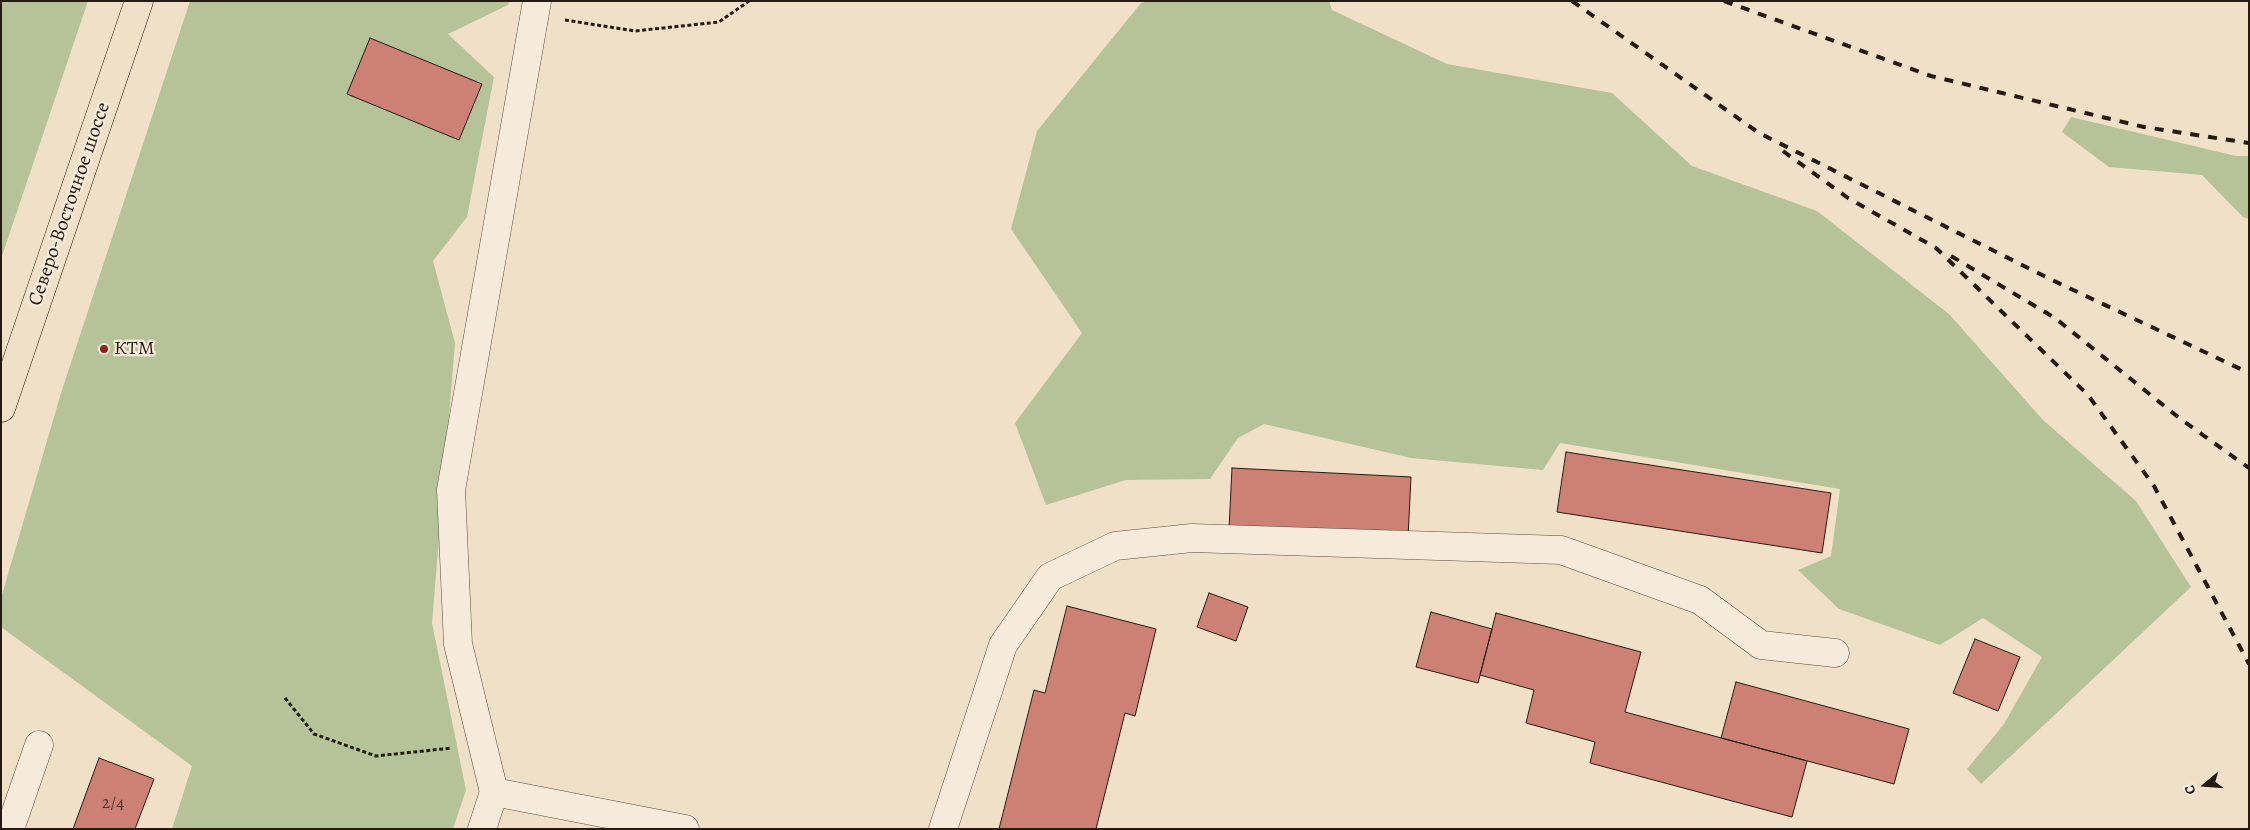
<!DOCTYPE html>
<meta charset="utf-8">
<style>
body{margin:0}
#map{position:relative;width:2250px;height:830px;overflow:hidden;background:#f1e0c8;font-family:Alegreya,serif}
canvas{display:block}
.frame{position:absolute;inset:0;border:2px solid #261b13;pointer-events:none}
.north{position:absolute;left:2180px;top:760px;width:50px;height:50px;-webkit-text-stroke:4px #f6ebdb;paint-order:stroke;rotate:252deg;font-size:14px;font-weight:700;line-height:20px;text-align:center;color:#261b13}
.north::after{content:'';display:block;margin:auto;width:18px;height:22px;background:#261b13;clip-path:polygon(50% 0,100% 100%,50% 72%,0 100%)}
</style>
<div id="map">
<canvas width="2250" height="830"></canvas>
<div class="frame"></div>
<div class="north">С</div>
</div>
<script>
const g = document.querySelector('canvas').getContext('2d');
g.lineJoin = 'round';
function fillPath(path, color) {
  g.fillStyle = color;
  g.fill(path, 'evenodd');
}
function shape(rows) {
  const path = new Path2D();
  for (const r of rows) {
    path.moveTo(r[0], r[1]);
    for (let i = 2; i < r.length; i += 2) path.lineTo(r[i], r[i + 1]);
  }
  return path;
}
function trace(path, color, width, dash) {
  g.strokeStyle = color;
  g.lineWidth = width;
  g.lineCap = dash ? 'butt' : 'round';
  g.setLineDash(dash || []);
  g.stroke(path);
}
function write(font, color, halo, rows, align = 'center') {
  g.font = font + ' Alegreya,serif';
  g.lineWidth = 4.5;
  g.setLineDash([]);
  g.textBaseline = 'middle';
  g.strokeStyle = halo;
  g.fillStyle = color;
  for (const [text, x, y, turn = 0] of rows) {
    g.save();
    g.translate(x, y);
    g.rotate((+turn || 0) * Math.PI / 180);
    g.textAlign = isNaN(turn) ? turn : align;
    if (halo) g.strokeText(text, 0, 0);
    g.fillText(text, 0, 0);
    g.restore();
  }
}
fillPath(shape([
 [1,1,88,1,1,259],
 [190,1,509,1,508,5,448,34,494,77,467,217,433,261,455,343,432,623,466,790,453,829,172,829,192,766,1,627,1,598,61,393],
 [1147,1,1329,1,1332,10,1447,64,1612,93,1692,166,1817,211,1949,314,2043,420,2136,501,2191,587,1981,784,1967,769,2004,724,2042,657,1983,618,1940,645,1839,609,1798,570,1831,556,1840,489,1560,443,1543,470,1411,458,1264,424,1238,438,1210,479,1126,480,1046,505,1015,423,1082,333,1011,229,1037,131,1141,3],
 [2071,117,2236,156,2249,156,2249,219,2243,217,2202,175,2109,167,2062,132]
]), '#b6c399');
const building = shape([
 [370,38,482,84,459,140,347,94,370,38],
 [1566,452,1831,493,1822,553,1557,512,1566,452],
 [1232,468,1411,477,1408,538,1229,529,1232,468],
 [1209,593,1248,607,1236,641,1197,627,1209,593],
 [1067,606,1156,629,1135,716,1125,713,1096,829,999,829,1034,690,1045,693,1067,606],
 [1431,612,1492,629,1478,683,1416,667,1431,612],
 [1496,613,1641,652,1625,712,1807,761,1792,817,1590,763,1595,742,1526,723,1534,690,1480,675,1496,613],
 [1975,639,2020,657,1998,711,1953,693,1975,639],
 [1736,682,1909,729,1894,784,1721,738,1736,682],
 [99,758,154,779,135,829,73,829,99,758]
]);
fillPath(building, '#cd8074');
trace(building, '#261b13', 1);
const minor = shape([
 [494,792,458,644,451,490,537,1],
 [10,829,39,745],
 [482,829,494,792,685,829],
 [943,829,1003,645,1050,577,1115,546,1192,538,1561,550,1700,600,1761,645,1835,653]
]);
const major = shape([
 [1,408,139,1]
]);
trace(minor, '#594c40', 29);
trace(major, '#261b13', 29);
trace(shape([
 [565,20,635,31,719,22,749,1],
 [285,698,314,734,376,756,452,748]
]), '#261b13', 3, [4, 2.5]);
trace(minor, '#f6ebdb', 28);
trace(major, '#f1e0c8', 28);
trace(shape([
 [1572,1,1759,133,2050,279,2249,373],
 [1724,1,1931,76,2144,127,2249,143],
 [1783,151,1848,198,1936,248,2088,395,2154,486,2249,664],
 [1951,256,2055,318,2178,417,2249,468]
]), '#261b13', 4, [9, 9]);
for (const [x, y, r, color] of [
 [104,349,5,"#8f2418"]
]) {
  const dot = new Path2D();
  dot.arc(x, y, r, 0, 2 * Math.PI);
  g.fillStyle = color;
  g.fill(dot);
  trace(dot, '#f6ebdb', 2);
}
write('18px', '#50342b', null, [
 ["2/4",113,804]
]);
write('20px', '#261b13', '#f6ebdb', [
 ["Северо-Восточное шоссе",70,204,-71]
]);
write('20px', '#261b13', '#f6ebdb', [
 ["КТМ",114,349]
], 'left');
</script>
